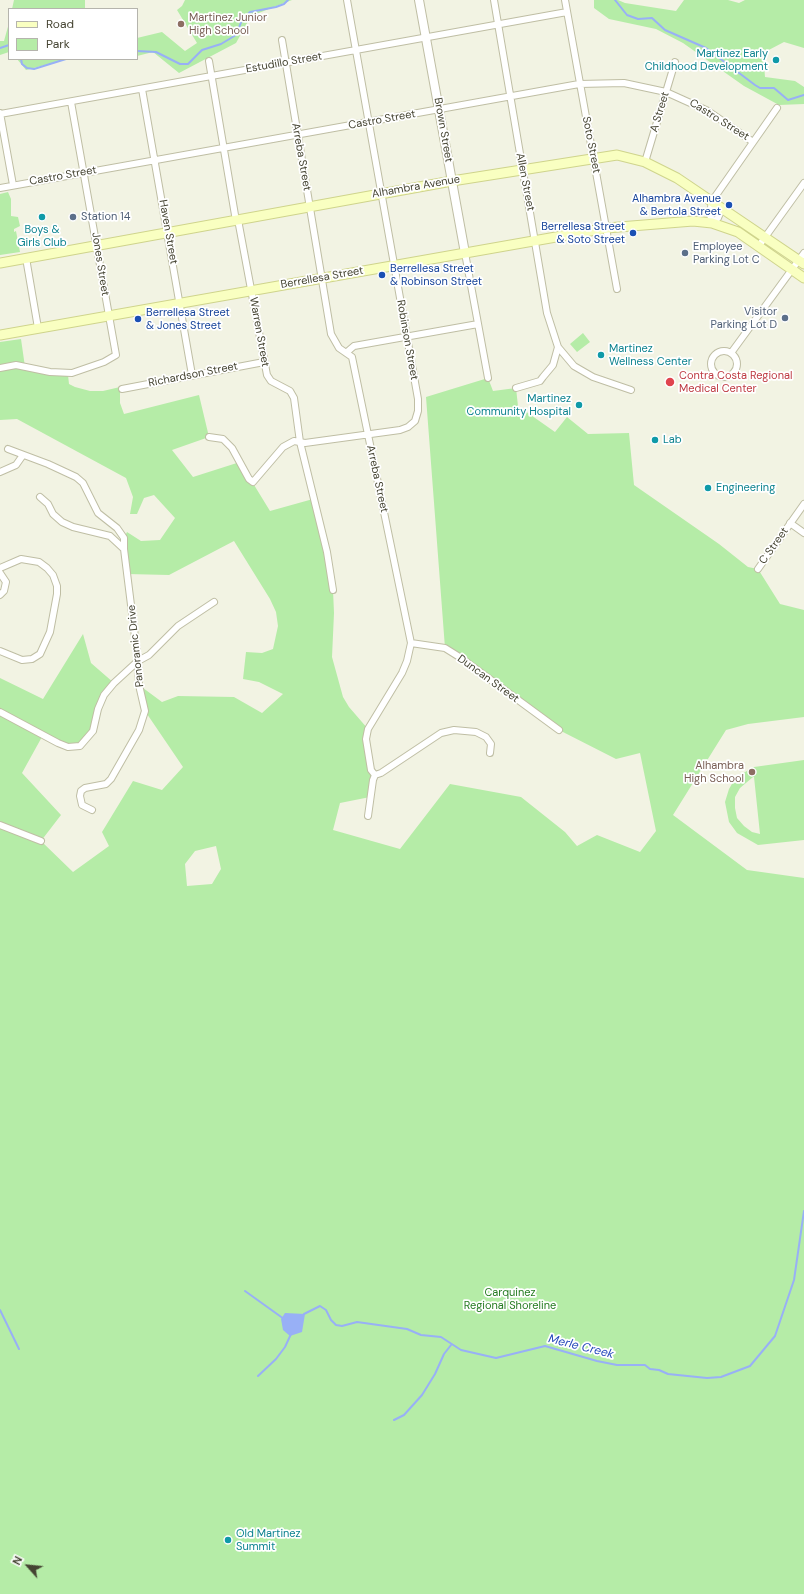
<!DOCTYPE html>
<style>
body{margin:0}
#map{position:relative;width:804px;height:1594px;overflow:hidden;background:#f2f3e3;font-family:"DM Sans",sans-serif}
canvas{display:block}
.legend{position:absolute;left:8px;top:8px;width:130px;height:52px;box-sizing:border-box;background:#fff;border:1px solid #b5b4ad;margin:0;padding:5px 7px;list-style:none;font-size:12px;color:#454432}
.legend li{display:flex;align-items:center;gap:8px;height:20px}
.legend b{width:20px;border:1px solid #b5b4ad}
.north{position:absolute;left:8px;top:1546px;width:40px;height:40px;-webkit-text-stroke:3px #fff;paint-order:stroke;rotate:297deg;font-size:11px;font-weight:700;line-height:16px;text-align:center;color:#454432}
.north::after{content:'';display:block;margin:auto;width:14px;height:18px;background:#454432;clip-path:polygon(50% 0,100% 100%,50% 72%,0 100%)}
</style>
<div id="map">
<canvas width="804" height="1594"></canvas>
<ul class="legend">
<li><b style="height:5px;background:#f9ffc1"></b>Road</li>
<li><b style="height:11px;background:#b5eca7"></b>Park</li>
</ul>
<div class="north">N</div>
</div>
<script>
const g = document.querySelector('canvas').getContext('2d');
g.lineJoin = 'round';
function fillPath(path, color) {
  g.fillStyle = color;
  g.fill(path, 'evenodd');
}
function shape(rows) {
  const path = new Path2D();
  for (const r of rows) {
    if (r.length === 3) {
      path.moveTo(r[0] + r[2], r[1]);
      path.arc(r[0], r[1], r[2], 0, 2 * Math.PI);
      continue;
    }
    path.moveTo(r[0], r[1]);
    for (let i = 2; i < r.length; i += 2) path.lineTo(r[i], r[i + 1]);
  }
  return path;
}
function trace(path, color, width, dash) {
  g.strokeStyle = color;
  g.lineWidth = width;
  g.lineCap = dash ? 'butt' : 'round';
  g.setLineDash(dash || []);
  g.stroke(path);
}
function write(font, color, halo, rows, align = 'center') {
  g.font = font + ' "DM Sans",sans-serif';
  g.lineWidth = 3.5;
  g.setLineDash([]);
  g.textBaseline = 'middle';
  g.strokeStyle = halo;
  g.fillStyle = color;
  for (const [text, x, y, turn = 0] of rows) {
    g.save();
    g.translate(x, y);
    g.rotate((+turn || 0) * Math.PI / 180);
    g.textAlign = isNaN(turn) ? turn : align;
    if (halo) g.strokeText(text, 0, 0);
    g.fillText(text, 0, 0);
    g.restore();
  }
}
fillPath(shape([
 [14,0,85,0,85,9,12,9],
 [185,0,292,0,251,16,236,43,179,73,153,52,137,56,137,38,162,32,185,51,197,43,177,10,182,6],
 [594,0,618,0,625,3,676,11,684,0,728,0,739,3,745,0,804,0,804,48,784,42,763,53,765,77,795,81,804,87,804,104,779,105,744,86,683,43,656,29,609,19,594,8],
 [9,23,9,52,0,55,0,41,4,41],
 [17,59,68,59,26,70],
 [8,192,11,199,11,216,18,217,20,226,14,229,14,232,16,231,20,252,0,255,0,194],
 [583,333,590,342,577,352,570,344],
 [21,339,25,367,68,375,69,384,75,387,90,391,103,391,120,387,120,403,124,414,199,395,209,437,172,450,193,477,240,462,270,511,313,499,333,590,334,613,332,657,343,697,349,707,368,729,369,759,375,775,370,797,340,803,333,830,400,849,450,784,521,797,565,832,577,846,597,835,640,852,656,831,640,753,616,759,559,730,445,648,426,397,488,378,493,391,516,388,518,406,555,432,567,417,588,434,629,433,634,485,719,544,748,567,758,569,780,604,804,610,804,717,748,724,726,730,673,815,747,870,804,878,804,1594,0,1594,0,678,43,699,83,634,91,663,114,683,104,695,86,740,68,747,43,735,22,773,61,815,41,841,73,872,109,846,102,832,133,781,162,790,183,767,145,711,139,685,162,702,178,696,234,697,262,713,283,694,259,682,243,679,246,652,262,653,273,649,278,626,276,612,270,599,234,541,169,575,127,574,124,538,127,532,141,541,160,540,175,518,154,495,144,498,137,514,130,514,133,497,126,478,17,419,0,420,0,342],
 [216,846,221,869,212,884,187,886,185,864,195,851],
 [804,760,804,840,758,845,737,833,729,822,725,802,729,789,736,777,754,767],
 [753,777,754,777,760,834,752,832,744,826,737,818,735,808,735,797,740,788]
]), '#b5eca7');
fillPath(shape([
 [285,1313,305,1314,302,1332,290,1336,283,1330,281,1319]
]), '#98b0f6');
trace(shape([
 [615,0,627,15,638,19,652,18,665,30,706,48,755,85,760,88,774,88,788,100,804,95],
 [0,48,9,45],
 [137,51,156,52,180,64,188,64,202,50,221,44,236,35,242,20,250,12,276,7,284,4,288,0],
 [21,59,22,64,27,68,34,69,66,59],
 [245,1291,284,1319],
 [0,1310,19,1349],
 [304,1314,320,1306,326,1310,331,1320,336,1325,342,1326,357,1322,407,1329,421,1335,441,1337,461,1350,496,1358,545,1346,597,1361,617,1365,645,1365,650,1369,659,1370,668,1374,707,1378,721,1377,750,1366,775,1336,794,1280,804,1211],
 [258,1376,276,1359,285,1347,291,1334],
 [394,1420,404,1415,422,1395,435,1374,444,1354,451,1345]
]), '#98b0f6', 2);
const minor = shape([
 [494,0,547,313,558,347,574,366,593,377,631,390],
 [565,0,617,289],
 [282,40,331,334,339,348,352,357,411,643,407,661,402,673,368,729,366,739,371,770,375,775,381,773,441,733,454,730,476,732,486,737,491,744,490,753],
 [209,61,235,215,239,225,267,375,271,381,290,391,294,398,300,442,327,552,333,590],
 [142,89,192,375],
 [0,113,13,185],
 [0,114,567,12],
 [645,162,675,62],
 [0,188,579,84,624,83,666,92,708,111,753,142],
 [722,208,718,218,712,223,710,214,712,201,777,108],
 [758,247,804,183],
 [465,253,488,378],
 [26,258,38,328],
 [724,364,13],
 [347,352,354,346,478,324],
 [731,353,804,253],
 [0,368,16,365,50,372,72,373,104,362,116,355,71,102],
 [516,388,540,381,543,377,553,365,558,347],
 [122,389,264,362],
 [209,437,223,439,232,448,249,479,253,482,283,447,294,441,305,443,400,430,408,427,415,421,418,411,418,399,347,0],
 [8,449,48,464,76,477,83,483,98,513,117,528,124,538,124,549],
 [0,472,16,465,23,455],
 [40,497,48,504,53,514,62,522,73,527,110,536,124,549,138,661,139,685,145,711,139,730,111,779,106,784,85,788,81,791,80,796,82,805,92,810],
 [790,523,804,533],
 [0,568,21,559,39,562,47,568,53,575,57,586,57,594,50,632,40,654,32,659,22,660,0,651],
 [758,569,804,504],
 [0,573,6,582,4,591,0,595],
 [411,643,445,648,461,658,559,730],
 [0,712,58,743,68,747,80,746,93,731,98,709,104,695,114,683,138,661,149,655,178,626,214,602],
 [368,816,373,780,375,775],
 [0,825,41,841]
]);
const tertiary = shape([
 [419,0,465,253]
]);
const secondary = shape([
 [0,263,452,181,617,155,645,162,677,178,804,264],
 [0,335,607,228,693,221,712,223,738,232,804,278]
]);
trace(minor, '#bfbea4', 8);
trace(tertiary, '#bfbea4', 10);
trace(secondary, '#cfd48c', 11);
trace(minor, '#fff', 6);
trace(tertiary, '#fff', 8);
trace(secondary, '#f9ffc1', 9);
for (const [x, y, r, color] of [
 [181,24,4,"#8d6e63"],
 [776,60,4,"#0f9aa8"],
 [729,205,4,"#1a4fb4"],
 [42,217,4,"#0f9aa8"],
 [73,217,4,"#5c6f8a"],
 [633,233,4,"#1a4fb4"],
 [685,253,4,"#5c6f8a"],
 [382,275,4,"#1a4fb4"],
 [785,318,4,"#5c6f8a"],
 [138,319,4,"#1a4fb4"],
 [601,355,4,"#0f9aa8"],
 [670,382,5,"#e0444e"],
 [579,405,4,"#0f9aa8"],
 [655,440,4,"#0f9aa8"],
 [708,488,4,"#0f9aa8"],
 [752,772,4,"#8d6e63"],
 [228,1540,4,"#0f9aa8"]
]) {
  const dot = new Path2D();
  dot.arc(x, y, r, 0, 2 * Math.PI);
  g.fillStyle = color;
  g.fill(dot);
  trace(dot, '#fff', 1.5);
}
write('11px', '#785e54', '#fff', [
 ["Martinez Junior",189,18],
 ["High School",189,31],
 ["Alhambra",744,766,"right"],
 ["High School",744,779,"right"]
], 'left');
write('11px', '#0d838f', '#fff', [
 ["Martinez Early",768,54,"right"],
 ["Childhood Development",768,67,"right"],
 ["Boys &",42,230,"center"],
 ["Girls Club",42,243,"center"],
 ["Martinez",609,349],
 ["Wellness Center",609,362],
 ["Martinez",571,399,"right"],
 ["Community Hospital",571,412,"right"],
 ["Lab",663,440],
 ["Engineering",716,488],
 ["Old Martinez",236,1534],
 ["Summit",236,1547]
], 'left');
write('11px', '#454432', '#fff', [
 ["Estudillo Street",284,63,-10],
 ["A Street",660,112,-73],
 ["Castro Street",382,120,-10],
 ["Castro Street",719,120,32],
 ["Brown Street",443,130,80],
 ["Soto Street",591,145,79],
 ["Arreba Street",301,157,80],
 ["Castro Street",63,176,-10],
 ["Allen Street",525,182,79],
 ["Alhambra Avenue",416,187,-10],
 ["Haven Street",168,232,80],
 ["Jones Street",100,264,81],
 ["Berrellesa Street",322,278,-10],
 ["Warren Street",259,332,80],
 ["Robinson Street",407,340,80],
 ["Richardson Street",193,375,-11],
 ["Arreba Street",377,479,78],
 ["C Street",774,546,-55],
 ["Panoramic Drive",136,646,-96],
 ["Duncan Street",488,679,36]
]);
write('11px', '#164399', '#fff', [
 ["Alhambra Avenue",721,199],
 ["& Bertola Street",721,212],
 ["Berrellesa Street",625,227],
 ["& Soto Street",625,240],
 ["Berrellesa Street",390,269,"left"],
 ["& Robinson Street",390,282,"left"],
 ["Berrellesa Street",146,313,"left"],
 ["& Jones Street",146,326,"left"]
], 'right');
write('11px', '#4e5e75', '#fff', [
 ["Station 14",81,217],
 ["Employee",693,247],
 ["Parking Lot C",693,260],
 ["Visitor",777,312,"right"],
 ["Parking Lot D",777,325,"right"]
], 'left');
write('11px', '#be3a42', '#fff', [
 ["Contra Costa Regional",679,376],
 ["Medical Center",679,389]
], 'left');
write('11px', '#257b21', '#fff', [
 ["Carquinez",510,1293],
 ["Regional Shoreline",510,1306]
]);
write('italic 12px', '#2347ba', '#fff', [
 ["Merle Creek",581,1347,14]
]);
</script>
